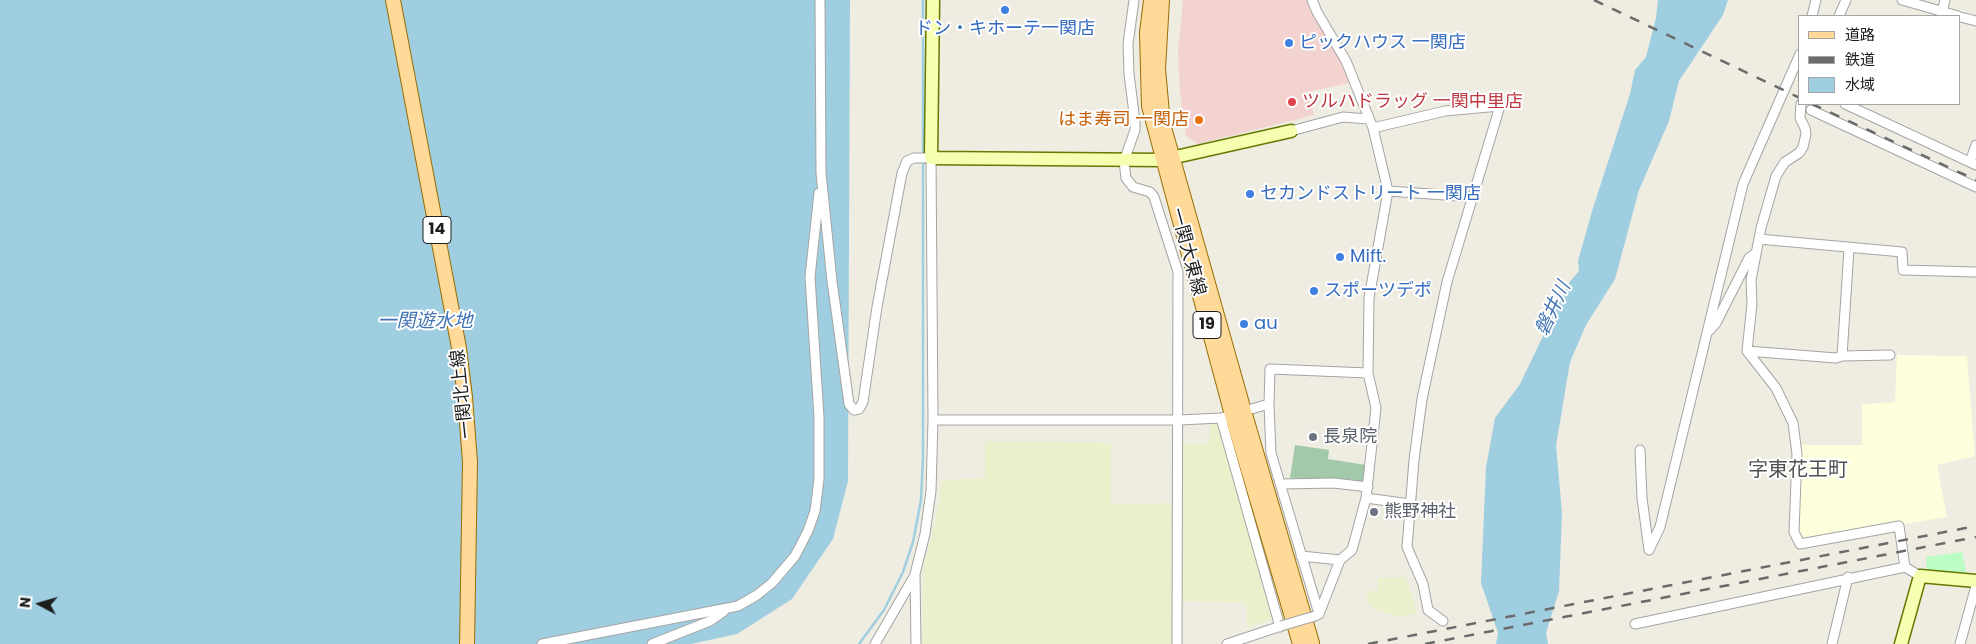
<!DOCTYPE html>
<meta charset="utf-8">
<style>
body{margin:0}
#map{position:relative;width:1976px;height:644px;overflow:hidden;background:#efece2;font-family:Poppins,"Noto Sans JP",sans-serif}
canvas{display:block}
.legend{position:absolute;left:1798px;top:15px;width:162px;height:90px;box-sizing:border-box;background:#fff;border:1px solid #a5a5a5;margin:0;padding:6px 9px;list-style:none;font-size:15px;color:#1d1d1d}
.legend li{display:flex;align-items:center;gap:10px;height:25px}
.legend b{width:25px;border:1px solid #a5a5a5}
.north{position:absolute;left:15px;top:579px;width:50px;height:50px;-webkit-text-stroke:4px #fff;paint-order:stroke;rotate:276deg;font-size:14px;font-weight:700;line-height:20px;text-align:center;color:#1d1d1d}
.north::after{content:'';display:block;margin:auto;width:18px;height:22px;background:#1d1d1d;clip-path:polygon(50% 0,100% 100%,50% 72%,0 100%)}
</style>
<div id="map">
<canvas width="1976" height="644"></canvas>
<ul class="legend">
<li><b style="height:6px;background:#ffd998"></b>道路</li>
<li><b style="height:6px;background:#6b6b6b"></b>鉄道</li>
<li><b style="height:14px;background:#9fcee1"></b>水域</li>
</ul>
<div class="north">N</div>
</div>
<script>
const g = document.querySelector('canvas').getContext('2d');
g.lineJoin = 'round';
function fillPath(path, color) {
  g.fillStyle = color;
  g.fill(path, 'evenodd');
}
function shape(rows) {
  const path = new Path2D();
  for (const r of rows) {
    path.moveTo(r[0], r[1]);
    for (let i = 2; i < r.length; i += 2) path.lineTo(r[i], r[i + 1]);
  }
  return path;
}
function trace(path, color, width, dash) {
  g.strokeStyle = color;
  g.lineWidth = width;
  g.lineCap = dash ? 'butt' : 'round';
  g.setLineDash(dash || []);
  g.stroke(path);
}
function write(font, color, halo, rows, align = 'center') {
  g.font = font + ' Poppins,"Noto Sans JP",sans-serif';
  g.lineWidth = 4;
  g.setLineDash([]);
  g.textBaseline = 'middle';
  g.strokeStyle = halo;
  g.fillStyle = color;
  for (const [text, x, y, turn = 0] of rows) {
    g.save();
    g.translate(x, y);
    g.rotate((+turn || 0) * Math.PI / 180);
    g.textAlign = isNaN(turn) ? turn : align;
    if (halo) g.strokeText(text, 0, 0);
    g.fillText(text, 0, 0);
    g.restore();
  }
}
fillPath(shape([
 [1183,0,1309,0,1341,57,1349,83,1308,92,1314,115,1198,144,1186,136,1180,93,1178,52]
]), '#f2d3d0');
fillPath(shape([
 [1897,355,1967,356,1975,456,1937,465,1947,517,1803,540,1796,532,1798,445,1862,445,1862,404,1895,402]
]), '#fdffdc');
fillPath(shape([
 [1218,423,1272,619,1247,628,1246,603,1181,601,1181,644,922,644,924,564,936,520,942,480,985,478,985,441,1111,443,1111,504,1180,503,1181,444,1209,443,1211,424],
 [1406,577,1417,613,1404,617,1393,615,1378,610,1367,603,1367,593,1378,589,1378,578]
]), '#ebf0cc');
fillPath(shape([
 [1295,445,1329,450,1328,459,1366,465,1363,483,1290,478]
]), '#a2caaa');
fillPath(shape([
 [1962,552,1967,576,1927,572,1926,557]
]), '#bbfdc5');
fillPath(shape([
 [0,0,850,0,848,481,833,539,792,599,737,634,691,644,0,644],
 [1658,0,1728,0,1723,15,1679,81,1669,121,1639,190,1615,279,1586,325,1570,362,1556,446,1562,512,1559,591,1546,633,1548,644,1496,644,1498,633,1481,583,1486,467,1495,418,1520,384,1568,284,1579,271,1578,261,1593,208,1630,94,1635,70,1646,57,1656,18]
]), '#9fcee1');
trace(shape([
 [923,0,923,155],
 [859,644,884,610,903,572,913,542,921,500,923,457,923,161]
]), '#9fcee1', 2.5);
const street = shape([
 [820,0,821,173,832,281,849,404,854,410,859,409,863,402,877,307,902,173,907,161,914,158,931,158,933,420,931,491,925,534,915,574,916,644],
 [1134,0,1128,44,1129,74,1135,121,1135,130,1124,161,1126,178,1133,187,1150,192,1154,197,1178,272,1177,644],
 [1312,0,1317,12,1346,61,1373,128,1388,191,1369,298,1368,373,1376,408,1366,498,1352,550,1340,560,1319,614,1315,616],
 [1902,0,1958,16],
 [1942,12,1945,0],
 [1812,16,1816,0],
 [1839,16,1846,0],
 [1960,17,1976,21],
 [1801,104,1800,118,1805,128,1806,134,1803,147,1799,153,1785,162,1776,176,1761,228,1751,280,1752,304,1747,351,1776,388,1793,423,1797,454,1794,532,1800,544,1899,526,1905,567],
 [1845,104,1976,165],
 [1811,110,1976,187],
 [1373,128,1445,111,1500,106,1447,282,1422,399,1414,460,1407,547,1423,584,1428,610,1443,621],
 [1291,131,1343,117,1368,119],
 [1970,162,1976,145],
 [1388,191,1473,197],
 [1759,239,1902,252,1903,270,1976,272],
 [1709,331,1716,323,1749,258,1756,253],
 [1747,351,1836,358,1842,356,1849,249],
 [1842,356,1890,355],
 [1244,411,1269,404],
 [1221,418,1280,627],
 [933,420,1179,420,1221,418,1232,415],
 [1640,450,1642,498,1649,550],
 [1281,484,1334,483,1368,487],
 [1366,498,1410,504],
 [1649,550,1660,527,1743,184,1800,54],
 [1301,556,1340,560],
 [1319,614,1271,453,1269,404,1270,369,1368,373],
 [1635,624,1905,567,1920,576],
 [542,644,738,606,757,595,772,583,795,556,808,531,815,511,819,479,819,417,810,277,819,193],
 [652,644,710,621,724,611],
 [875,644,915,575],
 [1227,644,1281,626],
 [1832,644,1848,577],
 [1960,644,1976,586]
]);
const secondary = shape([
 [933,0,931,158,1162,160,1291,131],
 [1901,644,1920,576,1976,581]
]);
const primary = shape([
 [393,0,459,348,465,397,470,462,467,644],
 [1151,0,1147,33,1149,106,1232,415,1300,644],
 [1162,0,1158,69,1163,124,1244,411,1312,643]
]);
trace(street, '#a4a4a4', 11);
trace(secondary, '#647900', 15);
trace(primary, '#976e00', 16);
trace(street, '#fff', 9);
trace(secondary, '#f6feb2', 12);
trace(primary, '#ffd998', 14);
trace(shape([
 [1594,0,1800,98],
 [1812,104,1976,180],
 [1368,644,1976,526],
 [1425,644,1976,537]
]), '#6b6b6b', 2.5, [10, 10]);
const streetBridge = shape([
 [1281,626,1315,616]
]);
trace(streetBridge, '#a4a4a4', 11, []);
trace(streetBridge, '#fff', 9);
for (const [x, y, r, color] of [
 [1005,10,5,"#3f7fe0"],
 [1289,43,5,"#3f7fe0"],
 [1292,102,5,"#e0444e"],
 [1199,120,5,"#e8710a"],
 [1250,194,5,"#3f7fe0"],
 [1340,257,5,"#3f7fe0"],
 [1314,291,5,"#3f7fe0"],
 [1244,324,5,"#3f7fe0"],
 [1313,437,5,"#6b7280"],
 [1374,512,5,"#6b7280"]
]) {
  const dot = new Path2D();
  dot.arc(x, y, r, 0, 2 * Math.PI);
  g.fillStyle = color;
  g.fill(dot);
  trace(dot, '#fff', 2);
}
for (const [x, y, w] of [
 [437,230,28],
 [1207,325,28]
]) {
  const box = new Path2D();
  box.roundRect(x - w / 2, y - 13.5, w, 27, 4);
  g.fillStyle = '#fff';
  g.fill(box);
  trace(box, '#1d1d1d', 1);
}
write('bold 16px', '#1d1d1d', null, [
 ["14",437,230],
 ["19",1207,325]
]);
write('18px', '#366cbe', '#fff', [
 ["ドン・キホーテ一関店",1005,29,"center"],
 ["ピックハウス 一関店",1299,43],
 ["セカンドストリート 一関店",1260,194],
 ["Mift.",1350,257],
 ["スポーツデポ",1324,291],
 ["au",1254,324]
], 'left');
write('18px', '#be3a42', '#fff', [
 ["ツルハドラッグ 一関中里店",1302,102]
], 'left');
write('18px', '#c56008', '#fff', [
 ["はま寿司 一関店",1189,120]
], 'right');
write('18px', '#1d1d1d', '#fff', [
 ["一関大東線",1187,252,75],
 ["一関北上線",463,394,-96]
]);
write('18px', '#5b616d', '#fff', [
 ["長泉院",1323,437],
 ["熊野神社",1384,512]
], 'left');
write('italic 19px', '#4375b4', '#fff', [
 ["磐井川",1554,309,-65],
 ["一関遊水地",425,322]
]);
write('20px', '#505050', '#fff', [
 ["字東花王町",1798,471]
]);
</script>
